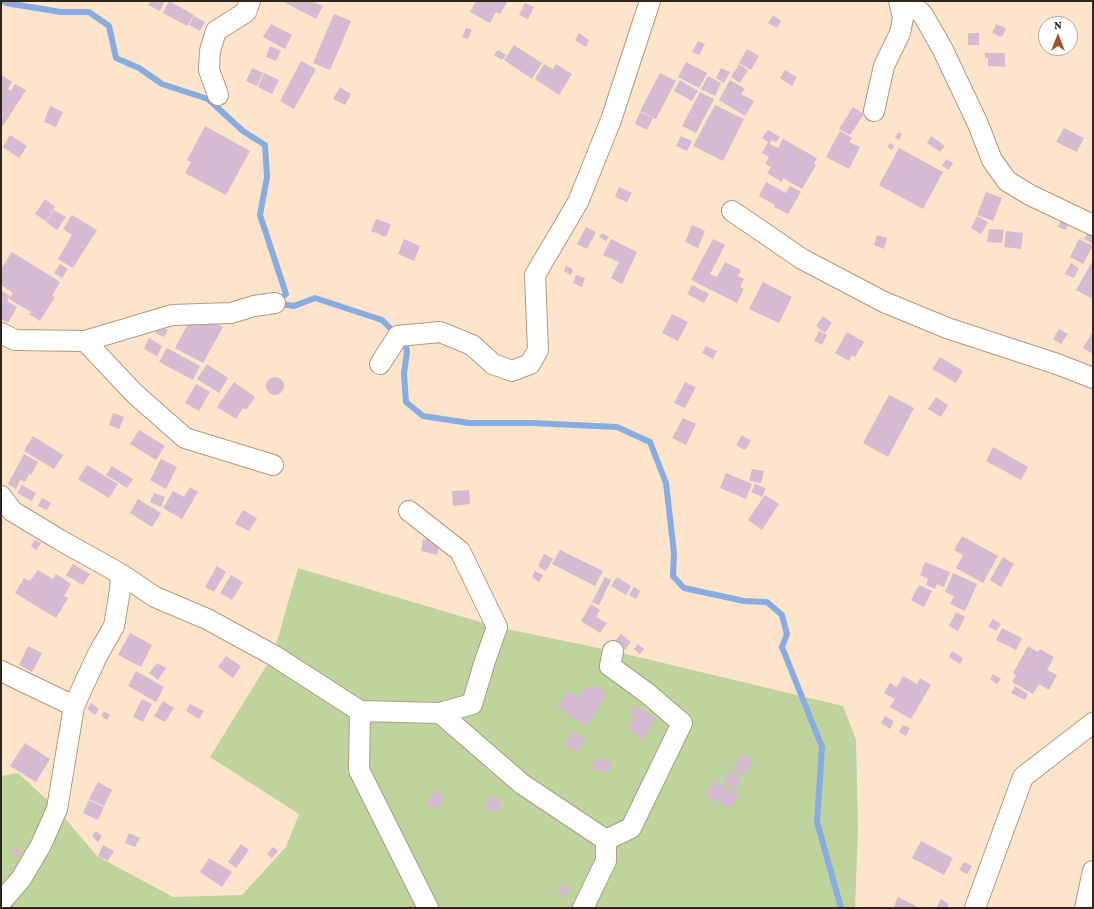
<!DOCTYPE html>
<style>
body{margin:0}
#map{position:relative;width:1094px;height:909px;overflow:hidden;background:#fee4ca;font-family:"Crimson Pro",serif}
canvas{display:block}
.frame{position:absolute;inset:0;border:2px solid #2e251b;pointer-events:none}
.north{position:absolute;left:1038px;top:16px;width:40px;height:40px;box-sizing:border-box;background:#fff;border:1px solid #aba8a4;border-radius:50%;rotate:0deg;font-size:11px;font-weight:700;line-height:16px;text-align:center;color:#2e251b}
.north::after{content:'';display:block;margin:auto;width:14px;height:18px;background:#9b552b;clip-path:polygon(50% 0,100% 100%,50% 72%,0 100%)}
</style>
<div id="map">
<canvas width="1094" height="909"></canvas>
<div class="frame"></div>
<div class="north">N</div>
</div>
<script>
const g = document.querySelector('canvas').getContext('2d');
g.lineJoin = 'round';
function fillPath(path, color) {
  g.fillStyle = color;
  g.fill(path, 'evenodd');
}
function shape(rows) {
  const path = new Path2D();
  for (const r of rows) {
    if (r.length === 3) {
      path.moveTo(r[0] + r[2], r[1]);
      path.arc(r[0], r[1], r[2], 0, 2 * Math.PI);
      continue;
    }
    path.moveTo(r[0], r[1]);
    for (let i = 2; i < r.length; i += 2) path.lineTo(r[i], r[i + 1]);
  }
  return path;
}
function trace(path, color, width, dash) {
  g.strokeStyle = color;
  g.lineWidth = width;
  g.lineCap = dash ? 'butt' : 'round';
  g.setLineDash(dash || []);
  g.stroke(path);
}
fillPath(shape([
 [298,568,497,627,613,651,843,706,856,740,858,829,855,908,1,908,1,776,18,773,57,809,97,856,173,897,242,895,286,847,299,814,210,757,273,655]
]), '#bfd39c');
trace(shape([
 [3,1,6,3,61,12,89,12,109,26,116,58,139,68,162,84,208,99,243,131,265,145,267,177,260,215,286,294,275,303,294,306,315,298,382,320,405,343,407,351,404,374,406,402,423,416,469,423,532,423,617,427,650,442,666,483,674,553,673,576,684,588,744,601,767,602,782,615,787,634,782,647,822,747,817,822,841,908]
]), '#86ace2', 6);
fillPath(shape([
 [151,1,165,1,160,11,148,5],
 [169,1,194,15,187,26,163,13],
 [282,1,312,1,323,6,316,19],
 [476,1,508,1,500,14,496,12,490,23,470,12],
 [525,3,534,7,528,19,519,15],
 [334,14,351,21,330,70,313,63],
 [773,15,781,21,777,28,768,23],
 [194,16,205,22,200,31,189,25],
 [271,24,292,35,285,49,263,37],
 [996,24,1006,28,1002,37,992,33],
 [466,28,472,30,468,39,462,37],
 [579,33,589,40,586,47,575,40],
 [968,33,979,33,979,45,968,45],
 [698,41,705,44,699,55,692,52],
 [514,45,542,63,532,79,504,60],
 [270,46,281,51,276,61,266,57],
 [747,49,759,56,751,70,739,63],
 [498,50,506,55,502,60,494,55],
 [985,53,1005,53,1005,67,988,66,988,58,985,58],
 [301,61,316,69,294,109,280,101],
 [686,62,707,73,699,88,678,77],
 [544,64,553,69,556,64,572,74,559,95,535,79],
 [739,64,748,70,740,83,731,77],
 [252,68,263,73,257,86,246,81],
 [721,68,730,72,724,83,716,78],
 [785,70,797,77,792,86,780,78],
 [264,73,279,80,272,94,258,87],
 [660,73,676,81,656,119,640,111],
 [1,75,12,82,8,89,11,91,15,84,26,90,1,129,1,102,2,100,1,99],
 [708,76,721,83,715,96,701,89],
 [680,80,698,91,692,101,674,91],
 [730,80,745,89,741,94,754,101,745,116,719,100],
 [340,87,351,94,345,105,333,99],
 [700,92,714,99,696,133,682,126],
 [715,105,744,119,723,161,693,146],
 [50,106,63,112,56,127,44,122],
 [853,107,864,114,850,135,839,129],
 [640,112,653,118,647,130,635,124],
 [205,126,250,151,226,195,185,173,191,162,187,160],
 [1064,128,1084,138,1077,152,1056,142],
 [768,130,780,137,776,142,772,140,770,144,778,148,783,139,817,158,814,164,816,165,802,189,783,178,782,182,767,173,771,167,765,164,769,157,762,153,768,142,762,138],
 [840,131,852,138,849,142,860,147,849,169,826,157],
 [898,132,902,134,899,140,895,138],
 [10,135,27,146,19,158,3,147],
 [681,136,692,141,687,151,676,146],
 [931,136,945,146,940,152,927,143],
 [890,143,894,146,892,150,887,147],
 [899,148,943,172,923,209,879,185],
 [946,159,953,163,949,170,942,166],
 [766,182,786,193,790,186,801,192,788,214,774,207,775,205,759,196],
 [619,187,632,193,627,202,615,197],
 [986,192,1002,198,993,221,977,215],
 [45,199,55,207,46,221,35,214],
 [54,210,66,217,57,230,46,222],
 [72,215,97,230,73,268,58,259,72,235,63,229],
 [977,216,988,222,981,234,971,228],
 [1063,216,1070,219,1066,230,1058,227],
 [376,219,391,224,386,237,371,231],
 [692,225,705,231,698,248,685,242],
 [586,227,596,232,587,249,577,244],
 [989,229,1004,230,1002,243,987,242],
 [1006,231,1023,233,1021,249,1004,247],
 [602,233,609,237,606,241,599,237],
 [1088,233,1093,235,1092,243,1084,239],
 [877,235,887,238,884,249,874,245],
 [404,239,420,246,414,261,398,254],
 [611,239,637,252,622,284,611,278,619,262,603,255],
 [713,239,725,245,710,274,717,277,725,262,741,270,738,276,744,279,740,287,744,289,737,303,691,280],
 [1079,239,1093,246,1083,264,1070,257],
 [12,252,60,282,52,296,55,297,40,321,29,314,31,312,9,299,13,293,1,285,1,269],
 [1093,260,1093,295,1091,298,1076,290],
 [1071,263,1079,268,1074,278,1065,274],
 [60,264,68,269,62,278,54,273],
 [566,266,573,269,571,275,564,271],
 [576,275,585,278,582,287,573,283],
 [763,282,792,297,779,323,749,309],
 [692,285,709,294,704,303,687,294],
 [1,291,10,296,7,301,17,307,8,323,1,319],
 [672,314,688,322,678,341,662,333],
 [823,316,832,323,825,333,816,326],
 [203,317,223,327,203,363,175,348,191,318],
 [160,325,168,330,164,337,155,333],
 [1059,329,1068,334,1061,344,1053,339],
 [819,331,827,335,822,345,814,341],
 [1093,331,1093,354,1083,348],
 [847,332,864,342,855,357,852,355,849,361,835,353],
 [149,338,162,346,157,356,144,349],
 [706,346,717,351,713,359,702,353],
 [167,348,200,366,193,380,159,362],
 [940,357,963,371,956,383,932,369],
 [207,364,228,378,219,393,197,379],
 [275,386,9],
 [234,382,255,397,246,410,243,408,236,419,217,407],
 [685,382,696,387,685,408,674,403],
 [196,384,210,392,199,411,185,403],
 [889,395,914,408,888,457,863,443],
 [936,397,948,405,941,417,928,409],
 [113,413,124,417,119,429,109,425],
 [683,418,696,424,686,445,672,438],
 [139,430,165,446,156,460,130,444],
 [742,435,751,441,745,450,736,445],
 [33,436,63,455,54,469,24,451],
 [993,447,1028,467,1021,480,986,461],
 [24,454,38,462,31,475,24,472,29,475,25,482,20,480,16,489,8,484],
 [161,459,177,467,166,489,150,480],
 [87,465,118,484,109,498,78,479],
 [112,466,133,479,127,488,106,475],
 [752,469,764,471,761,483,749,481],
 [726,473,752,484,746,499,720,488],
 [755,484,766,488,762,497,751,492],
 [22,485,36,493,32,501,17,493],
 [190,487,198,492,182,519,163,508,173,491,184,497],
 [469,490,470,504,453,506,452,491],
 [154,493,165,497,161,507,150,502],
 [765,495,779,504,762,530,748,520],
 [42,498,51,503,47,510,38,506],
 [138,499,161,513,152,527,130,513],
 [243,510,257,518,249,531,235,524],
 [428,530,440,543,437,555,421,551,423,539,426,540],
 [962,536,998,556,983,583,956,568,963,555,954,550],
 [35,540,41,543,36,550,31,546],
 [560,550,603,571,595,586,552,564],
 [544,554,553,559,546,571,538,566],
 [1003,557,1014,564,1001,587,990,580],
 [925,562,950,572,944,587,937,584,935,589,926,585,928,579,920,575],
 [73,564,90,574,83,585,66,575],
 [217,566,226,572,214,592,205,587],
 [38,570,53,579,56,574,71,584,64,596,68,598,56,618,15,593,24,578,30,581],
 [535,571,543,575,539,582,532,577],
 [953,573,977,584,965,611,950,604,954,596,945,592],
 [231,575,243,582,232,600,220,593],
 [605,577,611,580,599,605,592,602],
 [617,577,631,586,626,595,611,586],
 [919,585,932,591,924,607,911,600],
 [634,587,640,591,636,599,629,595],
 [591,604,600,610,596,617,607,623,600,633,581,621],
 [956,612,965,617,958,631,949,626],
 [993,619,1001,624,996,631,988,626],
 [1002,628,1022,638,1016,650,996,640],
 [130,633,152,645,141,667,118,655],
 [621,634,631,642,625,650,615,641],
 [638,644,644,649,640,654,634,649],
 [28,646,42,653,32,672,19,665],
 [1028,646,1038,652,1040,649,1054,657,1047,670,1057,675,1049,690,1039,684,1033,694,1012,682,1016,675,1013,673],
 [952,651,963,658,960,664,949,657],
 [226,656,241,666,233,678,218,667],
 [157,663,166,668,158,680,149,673],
 [136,671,164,687,156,702,128,686],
 [993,674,1001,679,997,684,990,679],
 [903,676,917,684,920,678,931,685,911,719,890,707,895,699,884,693,890,683,897,687],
 [586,685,593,689,595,685,607,693,587,726,557,707,567,691,578,697],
 [1015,686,1028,694,1025,700,1011,693],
 [142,699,152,704,143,722,133,717],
 [163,701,174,708,165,722,154,716],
 [91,703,99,709,95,715,87,709],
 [190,704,204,711,199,719,186,711],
 [635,705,656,718,642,739,631,731,632,729,627,727,634,716,630,713],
 [104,711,110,715,107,720,101,716],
 [885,716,894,721,890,729,881,723],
 [903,725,910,728,906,736,899,732],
 [572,731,585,738,578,752,565,745],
 [25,743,50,759,36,782,10,766],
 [742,753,753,760,744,776,733,770],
 [594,759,611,760,610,771,593,770],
 [730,771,741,779,735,789,723,781],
 [714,780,739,794,731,808,705,795],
 [98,782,112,790,104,806,89,799],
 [435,790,445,798,436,810,426,802],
 [488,797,501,799,498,812,485,809],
 [89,800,104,807,98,820,83,813],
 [96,831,102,836,98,842,92,836],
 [129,833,140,838,135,847,125,843],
 [921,841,953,858,944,875,912,858],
 [241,844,249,850,236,868,228,862],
 [103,845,114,851,108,861,98,856],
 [15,847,21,852,17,857,11,851],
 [273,847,278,851,272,858,267,854],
 [209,858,232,872,222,887,200,872],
 [964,862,972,866,967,874,959,870],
 [564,884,570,889,563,897,558,892],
 [898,897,920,908,893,908],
 [941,899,949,904,947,908,936,908]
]), '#d5bad2');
const minor = shape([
 [909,1,923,15,942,48,978,124,992,160,1007,181,1030,195,1093,225],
 [218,95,209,70,210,51,216,31,246,12,250,1],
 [874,111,884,66,900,33,903,18,899,1],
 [732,211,802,259,884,302,947,328,1057,364,1093,378],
 [1,333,15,340,85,341,135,394,185,438,273,465],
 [85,341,172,315,231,313,254,306,275,303],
 [380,364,398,336,440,332,472,345,493,364,512,371,530,364,538,350,535,275,578,202,611,120,650,1],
 [1,496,12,511,60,540,121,574,155,597,207,619,273,655,360,711,440,713,522,784,606,840,606,861,583,908],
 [409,511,460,551,497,627,485,661,472,704,440,713],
 [1,671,74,706],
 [360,711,359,770,428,908],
 [606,840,631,828,682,723,647,693,610,666,613,651],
 [1,902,21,879,41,845,57,809,74,706,97,656,114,626,120,590,121,574],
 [975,908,1023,777,1093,723],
 [1085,908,1093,871]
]);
trace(minor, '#b29981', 22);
trace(minor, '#fff', 20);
</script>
